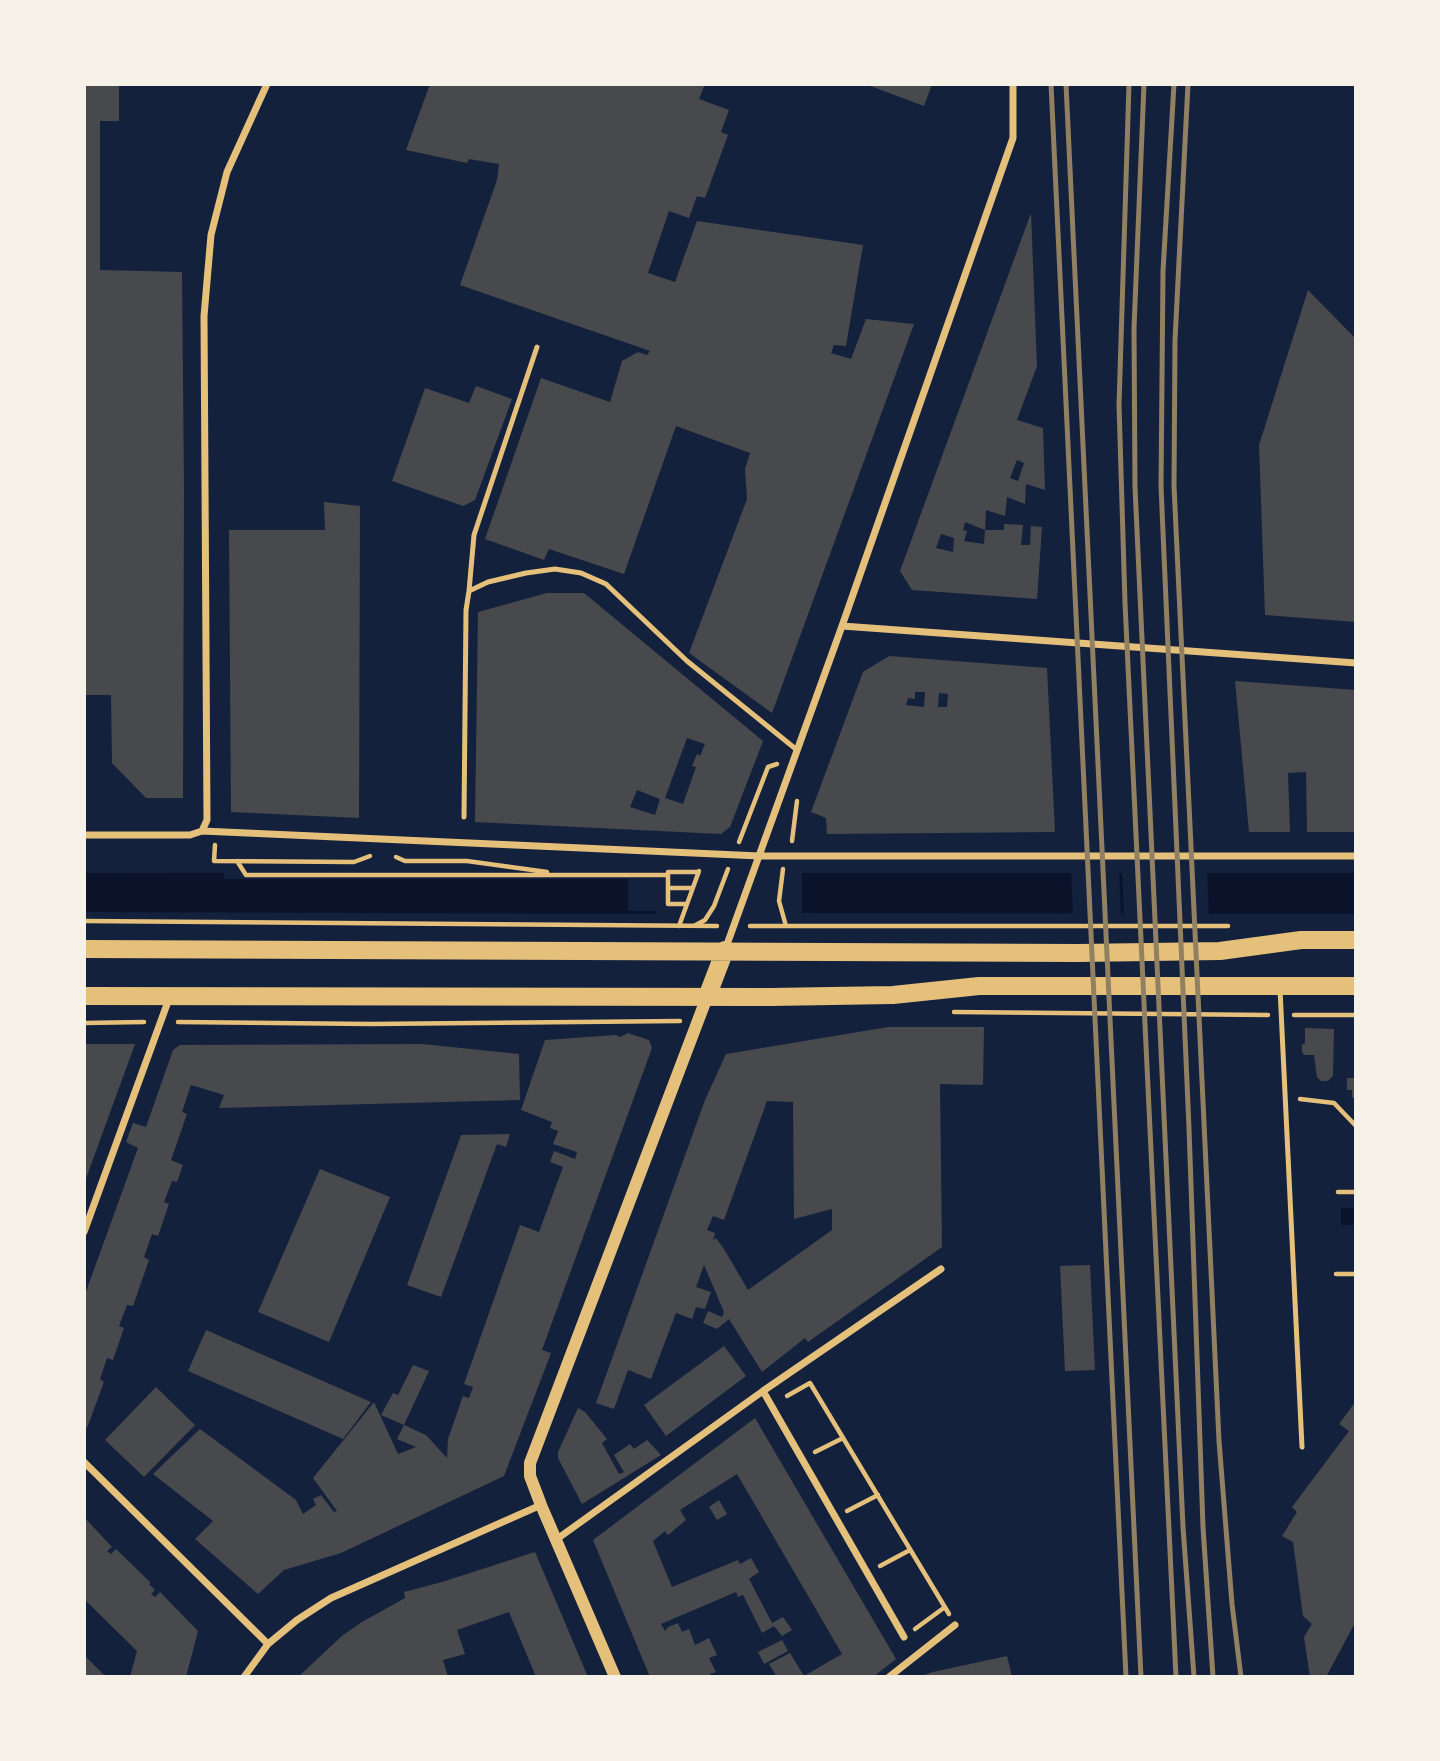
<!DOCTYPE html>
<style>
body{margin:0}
#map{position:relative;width:1440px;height:1761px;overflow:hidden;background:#14213d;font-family:Arial,sans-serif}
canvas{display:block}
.frame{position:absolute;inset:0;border:86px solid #f6f1e7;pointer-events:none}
</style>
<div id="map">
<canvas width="1440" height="1761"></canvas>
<div class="frame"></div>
</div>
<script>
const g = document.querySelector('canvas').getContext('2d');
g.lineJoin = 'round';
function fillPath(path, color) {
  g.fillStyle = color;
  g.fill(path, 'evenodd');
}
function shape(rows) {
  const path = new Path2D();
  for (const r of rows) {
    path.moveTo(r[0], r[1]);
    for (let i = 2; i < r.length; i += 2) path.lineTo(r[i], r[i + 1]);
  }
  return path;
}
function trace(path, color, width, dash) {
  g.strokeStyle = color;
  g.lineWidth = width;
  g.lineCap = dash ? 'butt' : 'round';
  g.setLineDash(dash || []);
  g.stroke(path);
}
fillPath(shape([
 [654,872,656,914,84,912,84,873],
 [802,873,1356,873,1356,914,802,913],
 [1341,1208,1356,1208,1356,1225,1341,1225]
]), '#0b132b');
fillPath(shape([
 [460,868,627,870,628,868,655,868,658,871,658,911,628,911,628,879,224,879,224,870],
 [1071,869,1119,870,1121,917,1073,917],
 [1122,870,1207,870,1209,917,1124,917]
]), '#14213d');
fillPath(shape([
 [84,84,119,84,119,121,100,121,100,270,182,272,184,488,183,798,146,798,112,763,111,695,84,695],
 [430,84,705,84,699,99,729,110,721,132,728,135,705,198,697,196,689,218,669,211,648,273,675,282,697,221,863,245,846,346,834,345,831,353,851,359,866,319,914,324,772,713,689,653,747,499,745,469,750,453,676,426,624,574,549,549,544,560,485,539,541,378,610,402,622,361,638,352,647,355,650,351,460,285,497,180,499,164,469,159,467,163,406,150],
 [865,84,932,84,924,106],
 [1031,213,1037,366,1017,420,1043,428,1045,490,1026,484,1025,504,1007,497,1005,516,986,510,985,530,965,522,963,530,967,531,964,541,984,544,985,530,1004,530,1004,524,1023,525,1021,545,1030,545,1031,526,1042,527,1037,599,912,590,900,571],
 [1017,460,1024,463,1018,481,1010,478],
 [941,534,954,538,953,552,936,548],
 [1308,290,1356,339,1356,622,1265,615,1259,445],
 [476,386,512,399,475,500,463,506,392,481,425,388,469,403],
 [324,502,360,506,359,818,231,812,229,530,325,530],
 [547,593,584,593,763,741,730,827,721,834,475,822,478,612],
 [687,738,705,744,700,756,697,754,692,766,696,767,683,804,665,798],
 [637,790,660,799,655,815,630,807],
 [889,656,1047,668,1055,832,827,834,826,818,811,812,863,672],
 [915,692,925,692,924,707,906,705,908,698,915,699],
 [939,693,948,694,947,707,938,707],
 [1235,681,1356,690,1356,832,1307,832,1306,772,1288,773,1290,832,1249,832],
 [888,1027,984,1027,983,1085,940,1084,942,1247,808,1342,805,1338,762,1372,729,1319,717,1329,703,1323,708,1311,722,1317,724,1312,704,1265,696,1287,711,1292,705,1309,696,1307,692,1319,676,1313,651,1379,628,1370,614,1409,596,1403,705,1100,726,1054],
 [767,1101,793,1102,794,1219,832,1209,832,1230,748,1290,724,1249,716,1238,713,1240,715,1233,707,1230,713,1216,724,1220],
 [1305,1028,1334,1029,1333,1076,1328,1081,1321,1081,1317,1077,1314,1055,1304,1055,1302,1052,1302,1045,1305,1043],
 [628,1033,649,1040,652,1048,542,1350,551,1353,504,1476,341,1553,284,1570,258,1594,195,1539,213,1521,153,1474,200,1429,296,1500,303,1514,316,1505,313,1499,321,1495,334,1512,337,1511,313,1478,374,1402,398,1454,416,1447,397,1439,404,1425,426,1435,447,1458,448,1439,463,1396,469,1398,473,1387,464,1384,520,1225,539,1232,563,1167,550,1162,554,1151,575,1159,577,1152,553,1144,558,1131,550,1128,552,1122,521,1110,545,1040,616,1035,620,1037],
 [84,1044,135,1044,84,1184],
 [422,1044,519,1054,520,1100,219,1108,224,1095,191,1085,182,1112,187,1114,171,1160,183,1165,177,1182,172,1181,164,1202,169,1204,158,1236,152,1234,144,1257,149,1260,133,1306,127,1305,119,1326,124,1328,113,1360,107,1358,100,1379,104,1382,87,1428,84,1425,84,1297,138,1148,126,1142,133,1123,146,1127,173,1050,180,1045],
 [1347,1078,1356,1078,1356,1100,1352,1097,1352,1090,1347,1090],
 [510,1134,506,1147,497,1144,441,1297,407,1285,461,1135],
 [320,1169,390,1197,329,1342,258,1312],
 [1090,1265,1095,1370,1065,1371,1060,1266],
 [206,1330,371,1402,343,1439,188,1371],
 [724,1346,746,1376,666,1436,644,1405],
 [413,1365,429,1371,404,1425,381,1415,393,1393,398,1395],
 [156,1387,195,1425,144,1477,105,1440],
 [1356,1401,1356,1621,1326,1677,1310,1677,1304,1637,1312,1624,1303,1616,1293,1542,1282,1536,1297,1512,1292,1507,1349,1431,1339,1424],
 [578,1408,585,1412,607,1439,602,1443,619,1474,624,1472,614,1455,630,1444,634,1449,647,1440,661,1455,582,1504,558,1458,558,1452],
 [755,1418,896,1659,873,1677,777,1677,769,1664,790,1653,804,1676,842,1654,737,1474,680,1510,686,1520,668,1535,665,1531,653,1541,672,1587,738,1560,740,1564,751,1558,759,1572,749,1579,772,1623,783,1617,792,1630,782,1636,774,1626,762,1633,743,1595,738,1597,736,1592,661,1624,665,1631,668,1627,678,1623,682,1632,689,1629,695,1645,709,1638,717,1655,709,1658,716,1672,710,1674,711,1677,650,1677,593,1540],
 [719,1500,727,1514,717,1520,709,1507],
 [84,1517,112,1547,107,1551,111,1554,116,1549,151,1583,149,1584,155,1590,151,1594,155,1597,160,1592,198,1631,186,1677,130,1677,137,1651,84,1599],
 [535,1552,588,1677,536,1677,509,1612,457,1630,465,1654,443,1660,448,1677,409,1677,408,1675,403,1677,298,1677,343,1635,362,1622,405,1598,404,1592,442,1582],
 [782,1640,788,1651,764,1664,758,1652],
 [84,1655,103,1674,110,1677,84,1677],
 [1007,1656,1012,1677,918,1677,933,1672]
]), '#48494c');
trace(shape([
 [792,841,797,801],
 [739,842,768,767,777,764],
 [215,845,214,861,354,862,370,856],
 [396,857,405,861,467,861,547,872],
 [237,861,246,875,668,875],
 [783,869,779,901,786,926],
 [668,888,692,888],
 [687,904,668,904,668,872,697,872],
 [84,921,717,926],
 [679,926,699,871],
 [694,926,705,920,714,906,728,869],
 [750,926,1228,926],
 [954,1012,1268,1015],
 [1294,1015,1356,1015],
 [178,1022,371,1024,680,1021],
 [84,1023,144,1022],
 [1300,1099,1334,1103,1356,1126],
 [1338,1192,1356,1192],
 [1336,1274,1356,1274],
 [787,1396,810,1383,949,1614],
 [815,1452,843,1438],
 [847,1511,878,1495],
 [880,1566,910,1550],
 [915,1629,945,1607]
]), '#e5c07b', 4.5);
trace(shape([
 [469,591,474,535,537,347],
 [464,817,466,610,469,591,488,582,526,573,555,569,581,573,606,584,687,661,797,750],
 [1280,989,1302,1447]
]), '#e5c07b', 5);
trace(shape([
 [842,626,1356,663],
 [202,831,207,820,204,316,211,235,227,172,267,84],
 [84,835,190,835,202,831,760,856,1356,856],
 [725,950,842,626,1013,138,1013,84],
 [84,1232,170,996],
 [763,1391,904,1637],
 [84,1462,268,1644],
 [557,1539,763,1391,941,1269],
 [244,1677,268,1644,297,1620,331,1598,541,1505],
 [889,1677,955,1625]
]), '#e5c07b', 7);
trace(shape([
 [615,1677,541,1505,530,1476,530,1463,707,997]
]), '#e5c07b', 12);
trace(shape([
 [84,949,1078,953,1220,951,1301,940,1356,940],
 [84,996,770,997,893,995,979,986,1356,986],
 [707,997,725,950]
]), '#e5c07b', 18);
trace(shape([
 [1051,84,1126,1677],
 [1066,84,1141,1677],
 [1129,84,1119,405,1125,603,1176,1677],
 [1144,84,1134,328,1135,487,1183,1527,1194,1677],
 [1174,84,1163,271,1161,486,1189,1128,1203,1527,1213,1677],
 [1188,84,1175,340,1174,486,1219,1441,1232,1604,1241,1677]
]), '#918062', 5);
</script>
